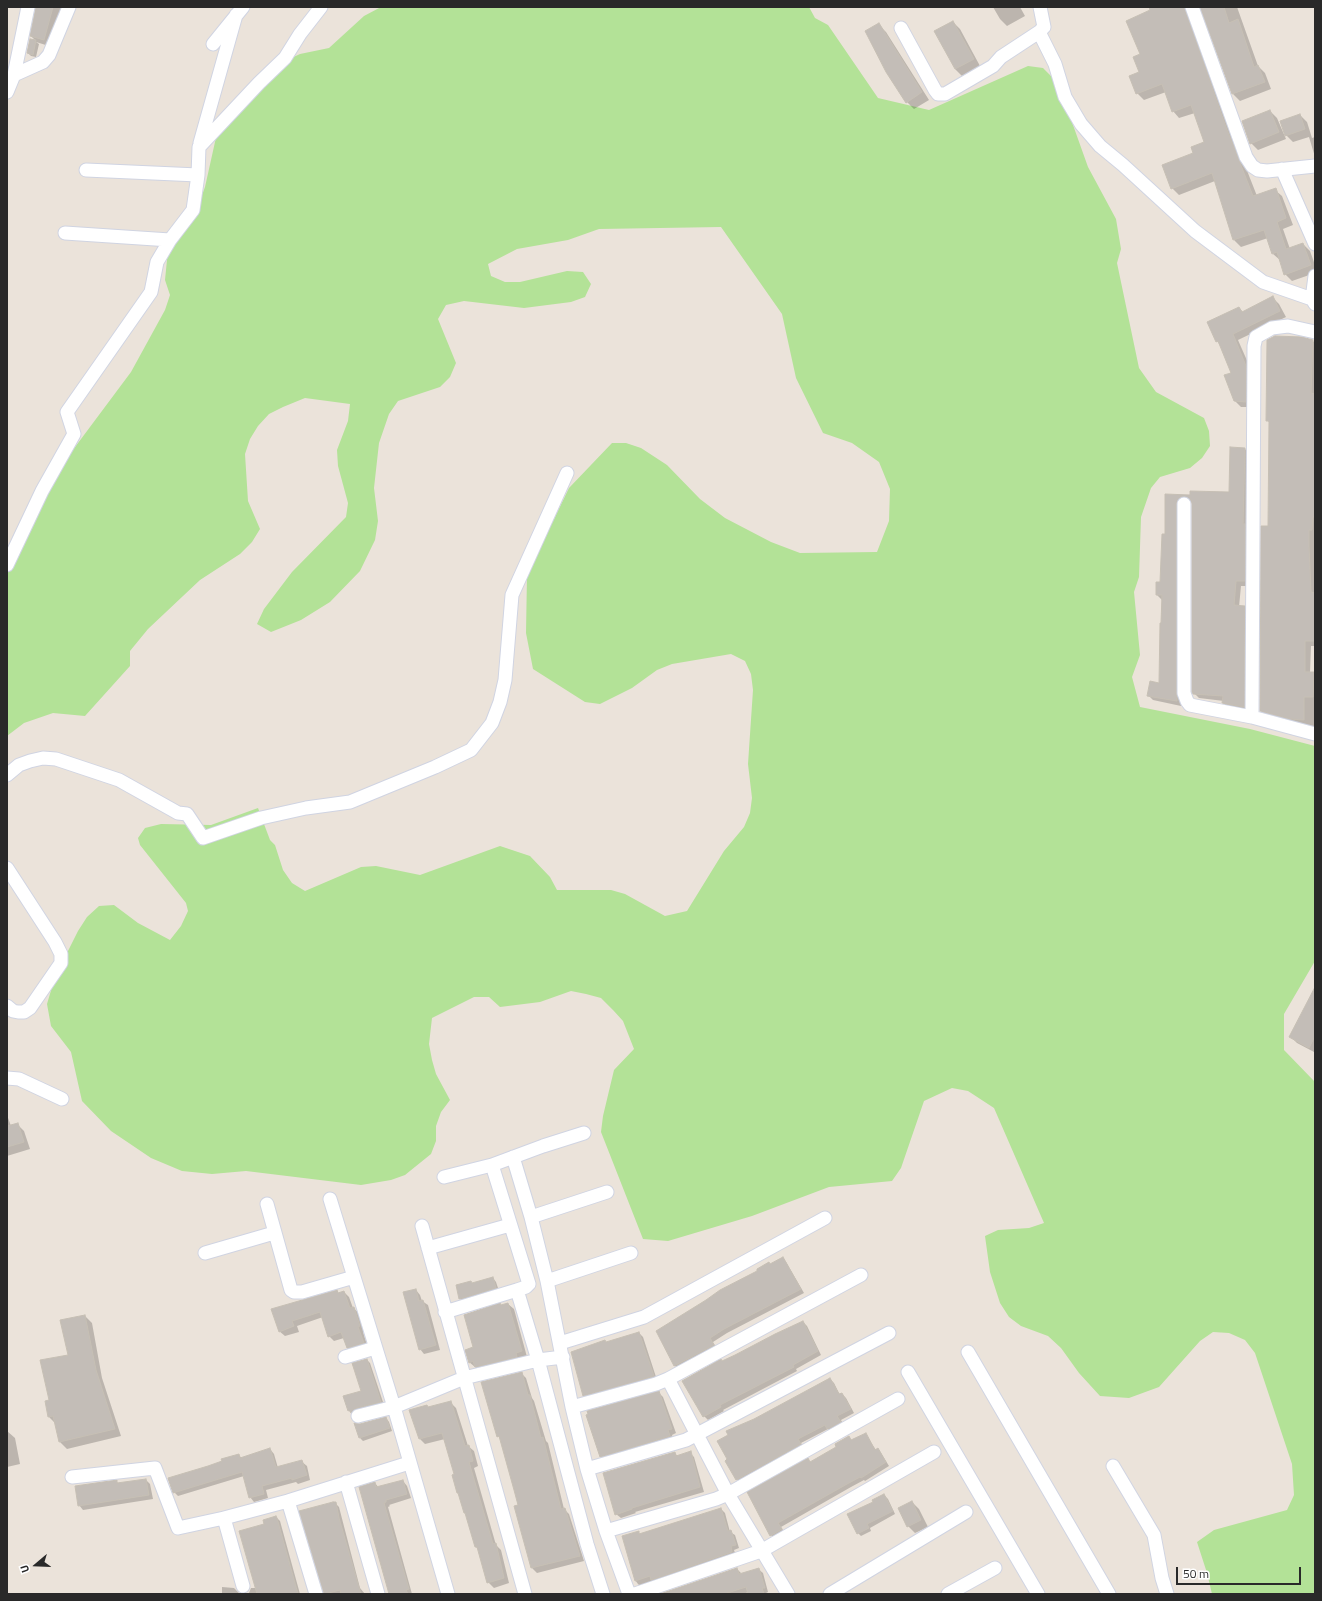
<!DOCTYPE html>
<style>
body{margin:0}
#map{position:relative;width:1322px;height:1601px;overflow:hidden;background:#ebe3da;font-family:"Titillium Web",sans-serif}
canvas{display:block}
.frame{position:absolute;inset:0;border:8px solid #292929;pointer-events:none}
.north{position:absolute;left:16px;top:1545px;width:40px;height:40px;-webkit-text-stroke:3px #fff;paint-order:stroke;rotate:251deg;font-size:11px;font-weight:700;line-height:16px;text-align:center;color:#292929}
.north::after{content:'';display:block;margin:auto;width:14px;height:18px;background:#292929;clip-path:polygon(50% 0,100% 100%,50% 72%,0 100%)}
.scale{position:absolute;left:1176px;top:1567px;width:125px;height:18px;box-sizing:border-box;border:2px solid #292929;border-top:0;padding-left:5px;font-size:12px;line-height:14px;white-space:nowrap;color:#292929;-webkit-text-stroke:3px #fff;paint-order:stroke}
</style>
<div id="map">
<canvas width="1322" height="1601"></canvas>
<div class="frame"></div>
<div class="north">U</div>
<div class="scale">50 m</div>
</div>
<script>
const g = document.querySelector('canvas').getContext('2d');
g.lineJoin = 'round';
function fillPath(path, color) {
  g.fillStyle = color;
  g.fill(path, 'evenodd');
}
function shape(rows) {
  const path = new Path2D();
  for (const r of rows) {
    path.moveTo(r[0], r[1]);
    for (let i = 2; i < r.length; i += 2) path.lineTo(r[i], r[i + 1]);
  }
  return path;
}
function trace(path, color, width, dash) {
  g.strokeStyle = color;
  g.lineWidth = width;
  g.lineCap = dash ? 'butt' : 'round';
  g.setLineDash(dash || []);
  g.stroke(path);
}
fillPath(shape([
 [381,7,809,7,815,18,828,25,878,98,929,110,1028,66,1043,68,1058,83,1088,167,1116,219,1121,249,1117,263,1139,368,1156,392,1204,418,1209,431,1210,446,1202,458,1190,468,1160,477,1151,488,1141,517,1139,577,1134,592,1140,655,1132,677,1140,707,1250,729,1315,746,1315,961,1284,1014,1284,1050,1315,1082,1315,1594,1212,1594,1207,1573,1197,1542,1214,1530,1287,1510,1294,1495,1292,1464,1255,1353,1245,1340,1229,1333,1213,1332,1200,1341,1159,1387,1129,1398,1100,1396,1079,1373,1061,1348,1048,1336,1021,1326,1009,1317,1000,1303,990,1272,985,1236,998,1230,1029,1228,1044,1223,994,1108,968,1091,952,1088,924,1101,901,1168,892,1181,829,1187,752,1216,668,1241,643,1239,601,1132,603,1116,614,1070,634,1049,623,1021,613,1010,601,998,586,994,571,991,540,1002,500,1007,489,997,474,997,432,1018,429,1044,432,1060,436,1074,450,1100,441,1112,436,1126,436,1141,431,1154,405,1175,391,1180,361,1185,246,1171,212,1174,182,1171,151,1158,111,1131,82,1101,71,1052,51,1026,47,1004,55,977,78,931,87,917,99,906,114,905,138,923,170,940,181,926,188,911,186,903,140,845,138,838,145,828,161,824,211,825,258,808,270,840,275,845,283,870,292,883,305,891,361,867,376,866,420,875,500,846,530,856,550,877,557,890,611,890,625,894,665,916,687,911,724,851,744,827,750,813,752,798,748,764,753,690,751,674,745,661,731,654,672,664,657,670,632,688,600,704,585,702,533,669,526,633,527,575,569,488,612,443,626,443,641,448,667,465,700,499,725,518,771,542,800,553,877,552,889,521,890,489,879,462,852,443,823,433,796,378,782,314,721,227,599,229,568,240,517,249,488,264,491,276,505,282,520,282,567,271,583,272,591,284,585,297,571,302,524,308,464,301,446,305,438,319,456,363,450,377,440,387,398,401,389,414,379,443,374,488,378,521,375,540,360,571,330,602,301,620,271,632,257,624,264,609,292,572,346,517,348,503,338,466,337,450,348,421,350,404,305,398,283,407,269,414,258,426,250,439,245,454,248,501,260,529,252,542,240,554,200,580,148,629,130,651,130,666,85,716,53,713,24,723,7,736,7,565,46,486,131,372,165,310,170,295,165,280,168,250,199,203,205,187,221,115,268,69,300,54,329,48,364,16]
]), '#b3e297');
fillPath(shape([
 [36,7,69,7,49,46,36,42,39,44,36,57,31,56,28,53,30,40,36,41,31,36],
 [993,7,1020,7,1025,16,1007,26,1000,19],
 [1150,7,1195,7,1233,135,1257,196,1275,190,1282,196,1293,225,1283,229,1290,249,1303,244,1310,251,1315,265,1315,273,1292,281,1285,274,1280,260,1273,254,1268,238,1241,247,1234,240,1215,181,1179,195,1172,188,1194,154,1205,143,1195,113,1179,118,1173,111,1166,92,1144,100,1137,93,1142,54,1151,11],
 [1202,7,1237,7,1258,66,1265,73,1271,89,1240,101,1233,94],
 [953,22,960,29,980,66,962,76,955,69],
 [879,25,886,32,929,100,914,109,907,102],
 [1270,111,1277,118,1286,139,1258,150,1251,143],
 [1300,115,1307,122,1312,138,1315,137,1315,157,1309,137,1293,142,1286,135],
 [1273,298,1279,304,1286,317,1238,340,1252,372,1251,407,1241,407,1235,401,1232,373,1220,345,1217,341,1239,308,1243,312],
 [1313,341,1315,343,1315,646,1311,646,1310,673,1315,673,1315,727,1267,717,1261,710,1269,527,1270,423,1267,420],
 [1231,448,1245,449,1250,454,1249,586,1241,586,1239,607,1244,607,1249,612,1249,712,1229,708,1223,703,1224,701,1199,698,1194,693,1192,502,1190,501,1185,502,1181,706,1153,700,1148,695,1160,685,1162,600,1157,595,1161,583,1166,535,1166,495,1191,496,1230,493],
 [1315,996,1315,1051,1314,1052,1297,1043,1290,1036],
 [7,1115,11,1126,17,1124,24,1131,30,1149,7,1156],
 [783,1258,786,1262,804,1293,727,1333,713,1342,717,1349,679,1369,675,1366,657,1331],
 [493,1278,496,1282,499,1291,464,1302,460,1299,457,1286,473,1284],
 [416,1290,420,1295,422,1301,428,1305,440,1350,424,1354,420,1349],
 [337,1291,339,1294,344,1292,349,1297,353,1308,359,1313,365,1331,363,1332,368,1348,353,1353,347,1348,344,1338,334,1341,329,1336,323,1317,297,1326,299,1332,285,1336,279,1331,272,1310],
 [508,1304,514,1309,527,1357,481,1372,469,1362,474,1348,501,1306],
 [85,1316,92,1323,102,1378,121,1436,67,1449,60,1442,55,1423,49,1417,46,1402,50,1401],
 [803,1322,807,1326,821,1355,796,1369,797,1371,723,1410,724,1411,708,1420,704,1416,723,1362],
 [639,1333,643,1337,657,1380,588,1399,584,1395,607,1343],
 [367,1360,370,1363,384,1405,352,1414,348,1410,362,1392],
 [521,1373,526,1378,532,1398,534,1401,546,1441,548,1443,564,1509,569,1514,584,1561,537,1573,532,1568,515,1506,519,1505,501,1439,498,1436],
 [830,1379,834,1383,840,1395,842,1394,846,1398,854,1413,841,1420,844,1426,832,1433,828,1429,801,1443,804,1448,740,1483,737,1479,755,1420],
 [659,1393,663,1397,676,1433,672,1435,674,1441,605,1461,601,1456],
 [450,1402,456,1408,468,1446,474,1451,478,1466,474,1468,496,1545,501,1550,509,1583,494,1588,488,1582,479,1550,476,1547,445,1439,425,1444,420,1439,427,1406,429,1408],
 [386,1418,389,1422,392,1431,363,1441,360,1438,355,1424,360,1425],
 [7,1431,15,1438,20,1464,7,1467],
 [865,1434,876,1450,878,1449,881,1453,889,1466,865,1481,864,1480,851,1487,781,1527,785,1533,775,1539,771,1535,749,1493,808,1460,811,1462,838,1448,849,1437,852,1441],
 [270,1449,274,1454,278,1468,302,1462,307,1466,310,1480,298,1484,296,1482,266,1490,268,1498,254,1502,250,1497,244,1476,178,1496,174,1492,208,1467,238,1455,242,1458],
 [674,1453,678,1456,690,1453,694,1457,704,1492,635,1512,636,1513,621,1518,616,1514],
 [146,1480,150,1484,153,1499,83,1510,79,1505,116,1481,119,1484],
 [403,1481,407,1486,411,1498,389,1505,390,1506,388,1507,412,1594,391,1594,375,1483,379,1488],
 [884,1495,888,1499,895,1514,870,1528,871,1531,861,1536,858,1533,874,1503],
 [912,1502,919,1509,928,1527,915,1533,908,1526],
 [335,1503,339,1507,360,1588,365,1594,351,1594,357,1589,341,1594,325,1594,301,1512],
 [721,1509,725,1513,730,1532,735,1535,739,1548,734,1550,736,1556,642,1588,638,1584,635,1580,638,1532,640,1534],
 [276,1517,280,1521,300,1594,244,1594,249,1593,251,1588,256,1588,265,1524],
 [737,1569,742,1574,758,1569,763,1573,768,1592,766,1593,766,1594,749,1594,749,1592,743,1594,663,1594],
 [222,1587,234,1588,240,1594,222,1594]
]), '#0003');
const building = shape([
 [36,7,53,7,44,40,30,36,36,7],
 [1149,7,1184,7,1226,127,1253,196,1276,188,1286,218,1277,222,1286,249,1303,243,1311,265,1284,275,1277,252,1272,254,1264,230,1233,240,1212,173,1171,189,1162,165,1193,153,1191,147,1204,142,1191,105,1172,112,1162,84,1136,94,1129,76,1139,72,1133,57,1140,54,1126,21,1150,10,1149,7],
 [1200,7,1224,7,1229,23,1238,19,1254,67,1258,65,1265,82,1232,94,1200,7],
 [953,21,974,59,955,69,934,31,953,21],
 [879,23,922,92,906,103,886,72,865,31,879,23],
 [30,39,36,40,33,55,27,53,30,39],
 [1270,110,1279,132,1250,144,1242,121,1270,110],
 [1300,114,1305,129,1285,136,1280,121,1300,114],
 [1273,296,1280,311,1233,334,1246,366,1246,402,1234,401,1224,375,1231,373,1218,341,1216,342,1207,322,1239,307,1242,312,1273,296],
 [1275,336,1302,337,1313,340,1311,393,1315,394,1315,517,1313,517,1312,530,1309,530,1309,547,1311,592,1315,593,1315,641,1305,641,1305,672,1314,672,1313,697,1304,697,1304,720,1290,719,1260,711,1261,526,1268,526,1269,421,1266,421,1267,340,1275,336],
 [1230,447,1245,448,1243,524,1245,524,1245,581,1236,581,1234,605,1245,606,1244,707,1222,703,1223,696,1193,694,1192,692,1192,504,1191,500,1184,496,1180,497,1176,504,1176,693,1177,698,1177,701,1147,696,1150,681,1159,683,1160,623,1161,623,1162,595,1156,595,1156,582,1160,582,1162,534,1165,534,1165,494,1190,495,1190,491,1229,492,1230,447],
 [1315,987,1315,1036,1309,1048,1289,1037,1315,987],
 [18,1123,24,1142,7,1147,7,1126,18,1123],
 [783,1257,801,1289,724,1329,710,1338,714,1345,674,1366,656,1331,706,1300,720,1290,757,1271,757,1269,769,1262,770,1264,783,1257],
 [493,1277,496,1288,459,1299,456,1285,471,1281,472,1283,493,1277],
 [416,1289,419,1301,423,1300,436,1345,419,1350,403,1292,416,1289],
 [337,1290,338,1293,344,1291,350,1308,354,1307,360,1326,358,1327,364,1343,347,1348,341,1332,328,1337,320,1312,292,1321,294,1326,279,1332,271,1309,337,1290],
 [500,1303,501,1305,508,1303,522,1351,516,1353,517,1357,475,1367,473,1361,469,1363,465,1350,473,1347,464,1315,500,1303],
 [85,1315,96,1370,115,1429,59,1442,53,1416,48,1417,45,1401,49,1400,40,1360,68,1355,60,1320,85,1315],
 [803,1321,818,1351,793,1365,794,1367,720,1405,721,1407,703,1417,682,1381,721,1359,722,1361,735,1355,775,1334,803,1321],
 [639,1332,654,1376,583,1396,571,1352,605,1340,606,1342,639,1332],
 [367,1359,381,1402,356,1408,351,1413,350,1410,348,1411,343,1396,361,1391,352,1363,367,1359],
 [522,1372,528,1395,530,1395,541,1438,543,1437,561,1509,565,1508,580,1556,531,1568,514,1506,518,1505,514,1490,499,1436,497,1437,481,1382,522,1372],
 [830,1378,839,1394,842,1393,851,1409,837,1416,841,1422,827,1429,825,1425,798,1439,801,1444,736,1480,725,1461,727,1459,717,1441,728,1435,726,1431,754,1419,830,1378],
 [659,1391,672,1429,668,1430,670,1436,600,1457,586,1415,588,1414,587,1411,659,1391],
 [451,1401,465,1446,469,1445,473,1461,469,1462,493,1544,496,1543,504,1578,487,1583,477,1547,475,1547,465,1513,464,1513,458,1493,457,1493,452,1475,454,1474,442,1433,419,1439,409,1410,427,1405,428,1407,451,1401],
 [386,1417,390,1428,359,1438,354,1423,360,1424,386,1417],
 [866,1433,875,1450,878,1448,886,1462,861,1478,860,1477,847,1484,778,1523,782,1529,770,1536,747,1492,808,1458,810,1462,836,1447,835,1444,849,1436,851,1440,866,1433],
 [270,1448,276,1467,302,1460,307,1475,292,1480,292,1478,262,1486,264,1494,249,1498,242,1472,173,1493,168,1478,208,1466,222,1461,221,1459,239,1454,240,1458,270,1448],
 [691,1451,700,1487,632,1508,632,1509,615,1515,603,1473,675,1452,676,1456,691,1451],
 [146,1479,149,1495,78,1506,75,1486,117,1480,117,1483,146,1479],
 [403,1480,407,1494,386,1500,386,1502,384,1503,409,1589,406,1590,408,1594,389,1594,359,1487,375,1482,376,1487,403,1480],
 [884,1494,893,1511,867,1524,869,1528,857,1534,847,1514,873,1502,872,1500,884,1494],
 [912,1501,921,1520,907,1527,898,1508,912,1501],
 [333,1502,336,1502,339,1518,361,1594,341,1594,340,1590,324,1594,299,1511,333,1502],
 [721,1508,728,1531,731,1530,736,1545,731,1546,732,1552,651,1580,650,1576,635,1581,622,1536,639,1531,639,1534,721,1508],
 [276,1516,277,1518,298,1594,257,1594,239,1531,264,1524,263,1520,276,1516],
 [737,1568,739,1574,759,1568,765,1588,762,1588,764,1594,748,1594,746,1587,724,1594,660,1594,737,1568]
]);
fillPath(building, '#c3bdb7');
trace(building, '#c6bfb4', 1);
const street = shape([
 [1192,7,1246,157,1252,166,1258,170,1267,171,1315,166],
 [901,28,935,90,938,94,945,94,993,66,1001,57,1039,32,1044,27,1040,7],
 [1039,32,1055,64,1065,97,1081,124,1100,146,1123,165,1195,231,1263,282,1312,299],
 [213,44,243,7],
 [14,75,28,7],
 [7,92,14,75,43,62,49,55,69,7],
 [200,143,236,15],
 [1282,169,1315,244],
 [86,170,198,175],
 [65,233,170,240],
 [1315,276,1312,299,1315,304],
 [1184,504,1184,693,1187,701,1190,705,1252,717,1315,734],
 [7,565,42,491,74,434,67,412,151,292,157,262,170,240,193,210,198,175,199,147,259,83,285,58,300,34,321,7],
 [1252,717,1254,346,1256,337,1272,328,1288,326,1315,332],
 [7,775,19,765,30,761,43,758,56,759,119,780,178,813,187,814,203,838,261,818,306,808,350,802,435,767,471,750,492,723,500,702,505,680,512,595,567,473],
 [7,868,55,942,61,954,61,963,30,1008,24,1012,18,1012,13,1011,7,1006],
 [7,1078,19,1079,62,1099],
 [584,1133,543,1146,492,1165,529,1284,526,1287,517,1290,538,1360,587,1544,603,1594],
 [513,1157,531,1217,547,1281,572,1407,587,1469,606,1531,629,1594],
 [444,1177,492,1165],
 [330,1199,394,1407,448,1594],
 [267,1204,291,1290,294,1292,302,1292,354,1277],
 [531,1217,607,1192],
 [422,1226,525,1594],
 [428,1248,510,1225],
 [205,1253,274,1233],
 [547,1281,631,1253],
 [445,1312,517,1290],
 [560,1343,644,1317,825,1218],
 [968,1352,1109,1594],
 [345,1357,375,1348],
 [908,1372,1038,1594],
 [668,1379,728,1494,788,1594],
 [572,1407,656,1384,668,1379,861,1275],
 [358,1416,394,1407,464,1378,538,1360,563,1357],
 [1113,1466,1154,1535,1162,1578,1167,1594],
 [587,1469,686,1440,889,1333],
 [72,1477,155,1468,178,1528,224,1518,288,1501,409,1463],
 [346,1482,378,1594],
 [288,1501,316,1594],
 [224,1518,243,1586],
 [606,1531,716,1499,728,1494,898,1399],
 [635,1594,761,1551,934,1452],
 [830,1594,966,1512],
 [948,1594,995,1568]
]);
trace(street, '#d0d4e2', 15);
trace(street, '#fff', 13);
</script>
